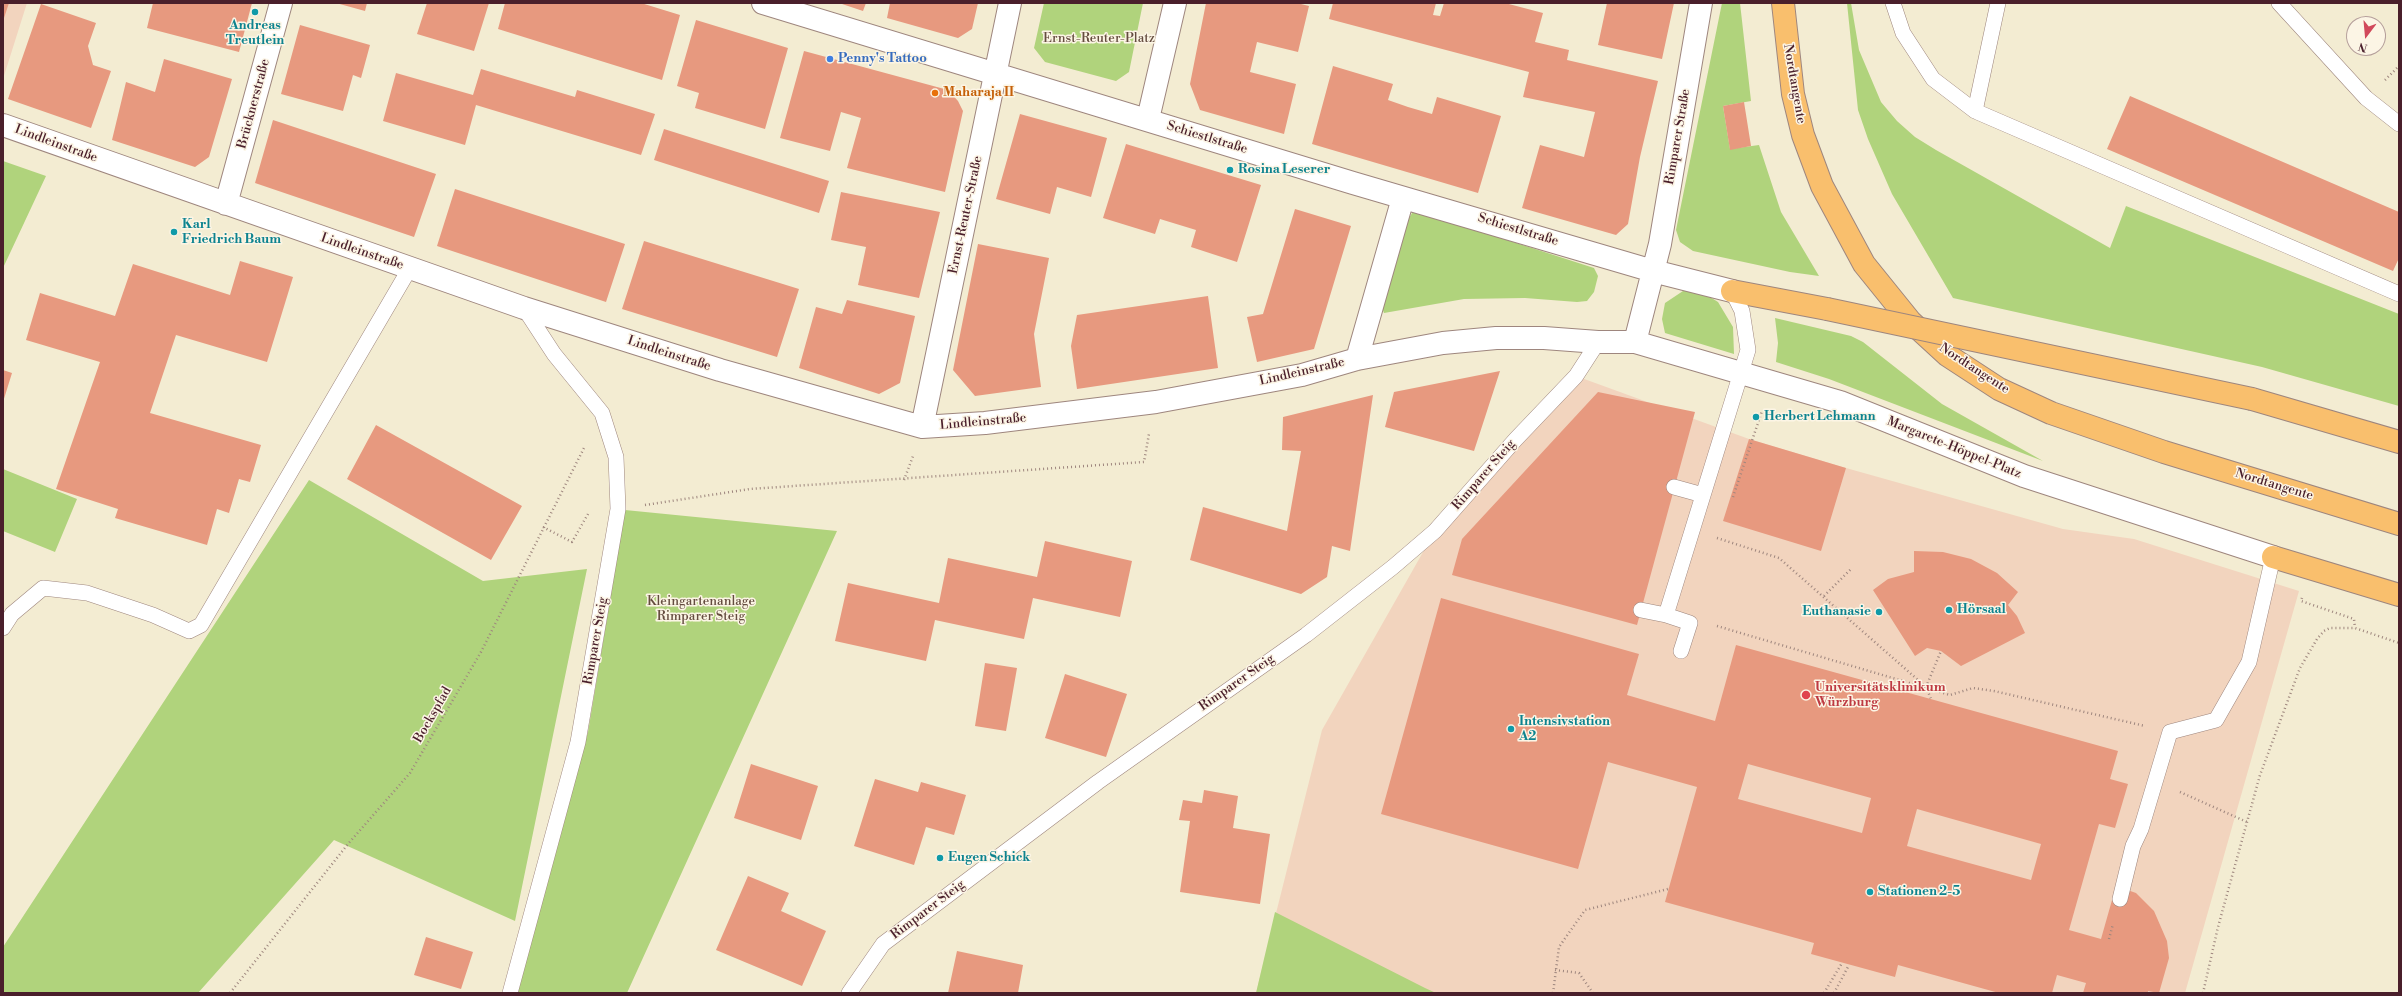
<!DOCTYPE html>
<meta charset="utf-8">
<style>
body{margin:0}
#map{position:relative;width:2402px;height:996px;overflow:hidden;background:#f3ecd2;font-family:"Libre Bodoni",serif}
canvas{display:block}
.frame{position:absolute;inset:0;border:4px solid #4a1f2b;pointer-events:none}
.north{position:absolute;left:2346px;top:16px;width:40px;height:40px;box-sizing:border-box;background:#fcf5e5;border:1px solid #b59f9b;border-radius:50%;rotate:196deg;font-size:11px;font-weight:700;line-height:16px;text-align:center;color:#4a1f2b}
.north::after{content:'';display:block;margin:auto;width:14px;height:18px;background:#d1495b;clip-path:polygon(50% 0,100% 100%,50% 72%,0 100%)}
</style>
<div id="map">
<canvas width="2402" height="996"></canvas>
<div class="frame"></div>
<div class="north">N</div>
</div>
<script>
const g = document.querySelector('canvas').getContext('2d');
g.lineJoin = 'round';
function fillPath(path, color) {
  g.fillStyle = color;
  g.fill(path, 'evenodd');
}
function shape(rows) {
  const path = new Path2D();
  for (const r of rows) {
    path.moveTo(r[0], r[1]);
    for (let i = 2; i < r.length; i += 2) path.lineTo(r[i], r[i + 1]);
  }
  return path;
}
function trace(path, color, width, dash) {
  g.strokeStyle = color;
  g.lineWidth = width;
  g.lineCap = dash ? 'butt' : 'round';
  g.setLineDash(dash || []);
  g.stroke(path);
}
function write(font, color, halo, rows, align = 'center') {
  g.font = font + ' "Libre Bodoni",serif';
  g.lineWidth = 3;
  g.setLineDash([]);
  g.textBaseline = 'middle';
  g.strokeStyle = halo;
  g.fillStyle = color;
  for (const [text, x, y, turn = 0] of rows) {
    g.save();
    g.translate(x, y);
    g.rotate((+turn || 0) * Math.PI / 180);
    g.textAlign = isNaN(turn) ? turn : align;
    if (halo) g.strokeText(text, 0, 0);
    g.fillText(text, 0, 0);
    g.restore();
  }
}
fillPath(shape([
 [3,3,27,3,3,79],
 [1576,376,1749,439,1846,468,2063,529,2134,539,2299,591,2185,993,1256,993,1322,730,1435,531]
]), '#f2d4be');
fillPath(shape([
 [1044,3,1143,3,1129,72,1116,81,1045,62,1034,48],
 [1722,3,1740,3,1751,101,1723,106,1730,149,1759,145,1781,212,1819,276,1790,272,1693,251,1680,242,1676,230],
 [1847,3,1851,3,1859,50,1881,102,1897,121,1915,137,1936,150,2110,248,2126,206,2399,314,2399,406,2262,367,1953,298,1892,194,1868,139,1858,110],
 [3,161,46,176,3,268],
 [1414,210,1594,268,1598,276,1594,292,1587,301,1577,302,1525,298,1464,299,1384,313,1382,308,1409,218],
 [1686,289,1702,292,1718,302,1733,327,1734,354,1665,333,1662,319,1665,303],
 [1775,318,1851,336,1863,342,1942,404,2043,461,1829,379,1776,362,1778,343],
 [3,469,77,499,55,552,3,531],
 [309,480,483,581,587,569,515,921,334,840,198,993,3,993,3,947],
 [625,510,837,531,627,993,515,993,588,732],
 [1275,912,1425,988,1436,993,1256,993]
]), '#b0d37c');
fillPath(shape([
 [3,3,9,3,3,21],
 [153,3,252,3,239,52,147,28],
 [336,3,367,3,365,11],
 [427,3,489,3,474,51,417,34],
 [505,3,641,3,680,15,662,80,498,29],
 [839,3,866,3,863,11],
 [890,3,978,3,972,29,958,38,887,18],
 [1206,3,1297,3,1309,6,1298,52,1257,42,1250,72,1296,84,1284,134,1200,110,1190,84],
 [1333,3,1436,3,1433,15,1440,16,1444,3,1505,3,1543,13,1535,42,1569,50,1567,60,1658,81,1640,157,1628,224,1616,235,1522,208,1540,145,1584,157,1595,112,1523,97,1529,72,1329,19],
 [1607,3,1674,3,1662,59,1598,45],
 [41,4,96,23,88,46,93,65,111,71,91,128,8,99],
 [696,20,788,48,765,129,695,108,699,93,677,86],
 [300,25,370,45,361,78,353,75,343,111,281,94],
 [804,51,948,90,958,101,963,111,945,192,847,168,861,118,841,112,830,151,780,138],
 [164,59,232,79,209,157,195,167,112,140,126,82,155,92],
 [1333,66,1393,84,1388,100,1408,107,1432,114,1437,97,1501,116,1478,193,1312,144],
 [481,69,575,97,577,90,655,114,641,155,476,105,465,145,383,121,396,73,473,95],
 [2130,96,2399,212,2399,258,2393,271,2107,149],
 [1744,102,1751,146,1730,150,1723,106],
 [1020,114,1107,138,1091,197,1057,187,1050,214,996,199],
 [273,120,436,174,414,237,255,183],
 [664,129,829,181,819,213,654,160],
 [1126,144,1261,185,1237,262,1191,247,1196,230,1160,219,1155,234,1103,218],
 [455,189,625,244,606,302,437,246],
 [841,192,940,212,919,298,858,285,866,247,831,240],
 [1295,209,1351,226,1314,349,1257,362,1247,317,1263,314],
 [644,241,799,289,777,357,622,309],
 [978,244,1049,258,1034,334,1041,387,975,396,953,370],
 [240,261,293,277,267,362,176,335,150,413,261,445,250,482,239,479,229,513,217,509,207,545,115,518,118,509,56,489,100,362,26,340,40,293,115,316,133,264,230,295],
 [1208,296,1218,368,1077,389,1071,346,1077,315],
 [847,300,915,316,900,383,879,394,799,368,816,307,842,314],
 [3,370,12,373,3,402],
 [1500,371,1474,451,1385,427,1394,392],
 [1598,392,1695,412,1637,625,1452,575,1462,539],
 [1373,395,1350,551,1332,546,1327,577,1301,594,1190,560,1203,507,1287,531,1301,451,1282,450,1283,417],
 [376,425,522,506,491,560,347,479],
 [1749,439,1846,468,1821,551,1723,521],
 [1045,541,1132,561,1120,617,1033,598,1024,639,935,620,926,661,835,641,848,583,939,603,948,558,1037,577],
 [1914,551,1943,552,1971,559,1997,573,2018,592,2008,605,2017,616,2025,633,1961,666,1941,651,1927,648,1915,656,1873,590,1888,579,1914,572],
 [1441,598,1639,654,1627,695,1715,721,1736,645,2118,751,2110,779,2128,784,2115,828,2099,824,2069,930,2101,939,2116,886,2136,893,2154,911,2167,941,2169,958,2159,993,2148,991,2148,993,2083,993,2086,983,2057,975,2052,993,1999,993,1898,965,1895,977,1811,954,1814,943,1665,902,1697,787,1608,762,1578,869,1381,814],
 [1748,764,1871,798,1862,833,1738,799],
 [1917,809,2041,844,2031,880,1907,846],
 [985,663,1017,668,1006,731,975,726],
 [1065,674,1127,694,1106,757,1045,738],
 [751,764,818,786,801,840,734,818],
 [875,779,918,792,921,782,966,795,954,835,926,827,914,865,854,846],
 [1204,790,1238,796,1233,828,1270,834,1260,904,1180,892,1190,821,1179,820,1183,800,1202,803],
 [748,876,789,893,781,911,826,931,802,986,716,950],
 [426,937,473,952,461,989,414,975],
 [957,951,1023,965,1018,993,948,993]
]), '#e7997f');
const service = shape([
 [1893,3,1903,33,1933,79,1975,111],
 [1998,3,1975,111,2399,294],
 [2279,3,2366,98,2399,124],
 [1674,487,1703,495],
 [1641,610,1666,615],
 [3,628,12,614,43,588,87,593,153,615,189,631,201,625,410,268],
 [1681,651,1690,623,1666,615,1748,350,1742,311,1732,291],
 [2120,899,2133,846,2141,829,2170,732,2216,720,2249,662,2273,557],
 [510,993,578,742,618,509,616,457,602,413,554,354,524,308],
 [849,993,883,944,1098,782,1306,635,1393,567,1435,531,1515,440,1576,376,1598,342]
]);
const minor = shape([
 [763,3,1353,183,1653,271,1732,291],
 [1148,119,1175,3],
 [3,125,524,308,720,370,922,427,985,423,1156,402,1302,375,1357,359,1443,343,1496,338,1544,338,1598,342,1635,342,1840,402,2024,476,2273,557],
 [226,204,281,3],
 [1635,342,1660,244,1701,3],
 [1357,359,1403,198],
 [922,427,1010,3]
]);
const primary = shape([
 [1783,3,1793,94,1803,135,1822,186,1864,264,1910,321,1947,355,1999,389,2051,413,2164,452,2399,524],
 [1732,291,1827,309],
 [2252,399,2399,442],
 [2273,557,2399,595]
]);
trace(service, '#9e867e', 16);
trace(minor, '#9e867e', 24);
trace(primary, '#9e867e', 24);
trace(shape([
 [2385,80,2399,66],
 [904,480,913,456],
 [1733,497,1762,411],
 [645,505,750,489,1144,462,1149,434],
 [543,527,572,542,588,514],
 [1717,538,1779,558,1926,687,1931,699],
 [1824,596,1852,568],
 [2302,598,2301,601,2354,619,2355,628],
 [1717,626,1950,695,1973,688,1994,691,2145,726],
 [1926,687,1941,651],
 [2180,792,2247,822],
 [2109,939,2113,924],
 [1555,970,1579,973,1593,993],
 [230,993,348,844,410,773,481,652,584,448],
 [1553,993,1559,947,1585,910,1668,889],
 [1824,993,1842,963],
 [1834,993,1849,965],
 [2203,993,2218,927,2260,775,2300,668,2317,639,2324,631,2330,628,2355,628,2399,643]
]), '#9e867e', 2.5, [1, 3]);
trace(service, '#fff', 15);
trace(minor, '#fff', 22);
trace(primary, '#f9bf6d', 22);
const primaryBridge = shape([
 [1827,309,2252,399]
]);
trace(primaryBridge, '#9e867e', 24, []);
trace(primaryBridge, '#f9bf6d', 22);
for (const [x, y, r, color] of [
 [255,12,4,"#0f9aa8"],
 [830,59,4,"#3f7fe0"],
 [935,93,4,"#e8710a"],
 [1230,170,4,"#0f9aa8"],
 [174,232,4,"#0f9aa8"],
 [1756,417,4,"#0f9aa8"],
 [1949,610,4,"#0f9aa8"],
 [1879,612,4,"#0f9aa8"],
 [1806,695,5,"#e0444e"],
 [1511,729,4,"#0f9aa8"],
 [940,858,4,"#0f9aa8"],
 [1870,892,4,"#0f9aa8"]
]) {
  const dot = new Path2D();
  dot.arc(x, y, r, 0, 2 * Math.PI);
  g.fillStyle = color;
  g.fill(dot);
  trace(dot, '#fcf5e5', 1.5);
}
write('bold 13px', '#0d838f', '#fcf5e5', [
 ["Andreas",255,26,"center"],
 ["Treutlein",255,41,"center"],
 ["Rosina Leserer",1238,170],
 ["Karl",182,225],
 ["Friedrich Baum",182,240],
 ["Herbert Lehmann",1764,417],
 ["Hörsaal",1957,610],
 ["Euthanasie",1871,612,"right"],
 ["Intensivstation",1519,722],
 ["A2",1519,737],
 ["Eugen Schick",948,858],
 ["Stationen 2-5",1878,892]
], 'left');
write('13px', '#644c3f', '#fcf5e5', [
 ["Ernst-Reuter-Platz",1099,39],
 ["Kleingartenanlage",701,602],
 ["Rimparer Steig",701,617]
]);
write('bold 13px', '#366cbe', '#fcf5e5', [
 ["Penny's Tattoo",838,59]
], 'left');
write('13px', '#4a1f2b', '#fcf5e5', [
 ["Nordtangente",1794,84,80],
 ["Brücknerstraße",254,104,-75],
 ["Rimparer Straße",1678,137,-80],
 ["Schiestlstraße",1207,138,17],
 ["Lindleinstraße",56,144,20],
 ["Ernst-Reuter-Straße",966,215,-78],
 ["Schiestlstraße",1518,230,17],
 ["Lindleinstraße",362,252,19],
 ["Lindleinstraße",669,354,18],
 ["Nordtangente",1974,369,33],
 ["Lindleinstraße",1302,372,-13],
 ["Lindleinstraße",983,422,-5],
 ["Margarete-Höppel-Platz",1954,448,22],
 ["Rimparer Steig",1484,475,-49],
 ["Nordtangente",2274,485,17],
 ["Rimparer Steig",596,641,-80],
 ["Rimparer Steig",1237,683,-35],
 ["Bockspfad",433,715,-60],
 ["Rimparer Steig",928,910,-37]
]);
write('bold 13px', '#c56008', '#fcf5e5', [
 ["Maharaja II",943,93]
], 'left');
write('bold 13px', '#be3a42', '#fcf5e5', [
 ["Universitätsklinikum",1815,688],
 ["Würzburg",1815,703]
], 'left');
</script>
